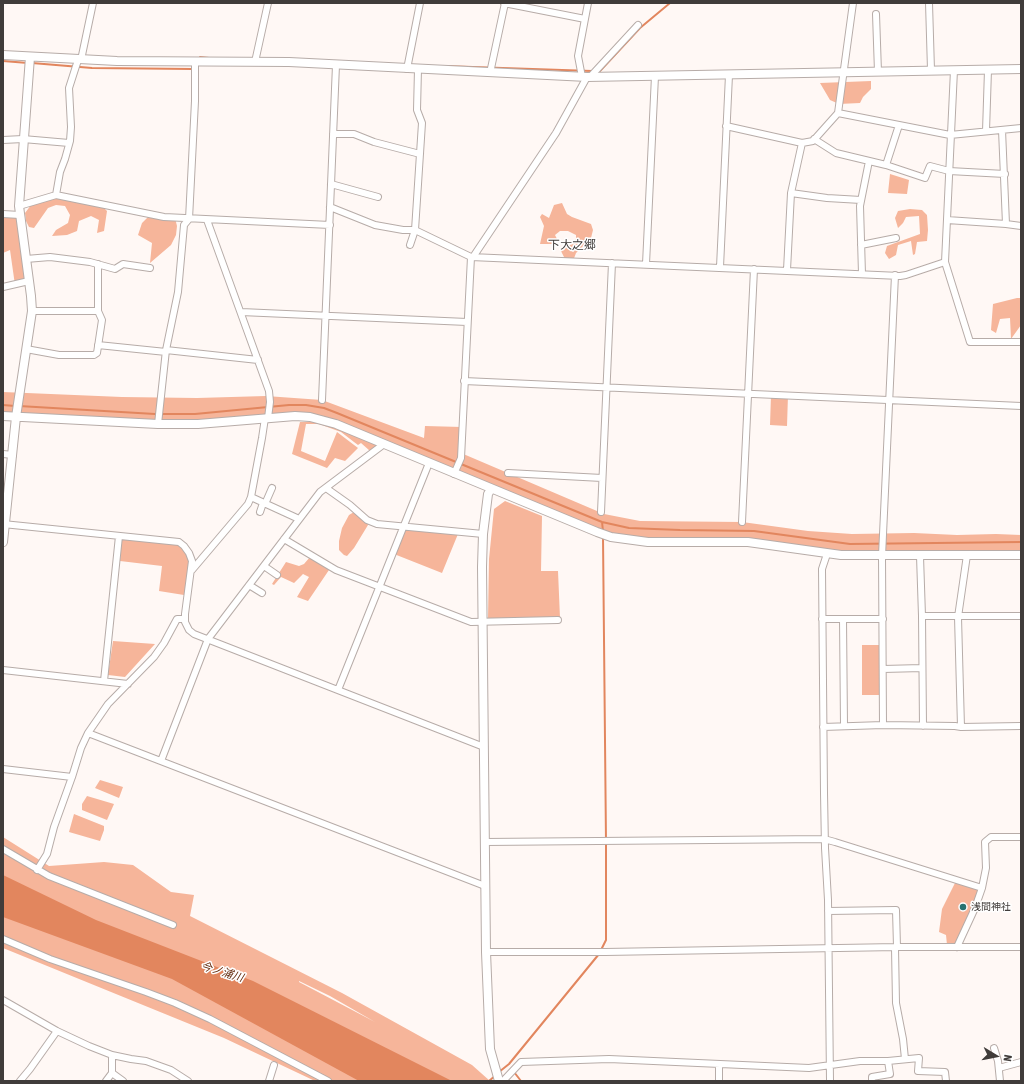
<!DOCTYPE html>
<meta charset="utf-8">
<style>
body{margin:0}
#map{position:relative;width:1024px;height:1084px;overflow:hidden;background:#fff8f5;font-family:"Asap Condensed",sans-serif}
canvas{display:block}
.frame{position:absolute;inset:0;border:4px solid #403c3a;pointer-events:none}
.north{position:absolute;left:976px;top:1036px;width:40px;height:40px;-webkit-text-stroke:3px #fff;paint-order:stroke;rotate:100deg;font-size:11px;font-weight:700;line-height:16px;text-align:center;color:#403c3a}
.north::after{content:'';display:block;margin:auto;width:14px;height:18px;background:#403c3a;clip-path:polygon(50% 0,100% 100%,50% 72%,0 100%)}
</style>
<div id="map">
<canvas width="1024" height="1084"></canvas>
<div class="frame"></div>
<div class="north">N</div>
</div>
<script>
const g = document.querySelector('canvas').getContext('2d');
g.lineJoin = 'round';
function fillPath(path, color) {
  g.fillStyle = color;
  g.fill(path, 'evenodd');
}
function shape(rows) {
  const path = new Path2D();
  for (const r of rows) {
    path.moveTo(r[0], r[1]);
    for (let i = 2; i < r.length; i += 2) path.lineTo(r[i], r[i + 1]);
  }
  return path;
}
function trace(path, color, width, dash) {
  g.strokeStyle = color;
  g.lineWidth = width;
  g.lineCap = dash ? 'butt' : 'round';
  g.setLineDash(dash || []);
  g.stroke(path);
}
function write(font, color, halo, rows, align = 'center') {
  g.font = font + ' "Asap Condensed","Noto Sans JP",sans-serif';
  g.lineWidth = 3;
  g.setLineDash([]);
  g.textBaseline = 'middle';
  g.strokeStyle = halo;
  g.fillStyle = color;
  for (const [text, x, y, turn = 0] of rows) {
    g.save();
    g.translate(x, y);
    g.rotate((+turn || 0) * Math.PI / 180);
    g.textAlign = isNaN(turn) ? turn : align;
    if (halo) g.strokeText(text, 0, 0);
    g.fillText(text, 0, 0);
    g.restore();
  }
}
fillPath(shape([
 [871,81,871,89,863,97,860,103,839,104,830,100,820,83],
 [890,174,909,180,907,194,888,193],
 [56,195,100,204,107,211,104,231,97,233,99,220,91,216,79,221,77,231,67,235,52,236,56,230,68,223,70,215,65,206,56,205,48,208,34,228,29,227,26,221,25,213,34,201],
 [562,203,567,214,572,217,591,224,593,230,591,238,576,253,573,261,566,261,561,251,563,248,574,243,576,239,576,235,568,231,560,231,555,235,557,239,557,243,553,244,540,244,544,226,540,217,542,214,549,218,554,205],
 [910,209,922,210,927,215,928,230,927,241,917,242,915,254,913,255,911,241,898,245,896,255,889,259,885,253,887,246,920,234,919,216,906,217,903,223,898,228,895,218,898,211],
 [151,214,175,218,177,226,176,235,171,245,150,263,152,243,138,235,142,223],
 [3,215,20,217,29,281,15,285,10,250,3,253],
 [1017,298,1021,298,1021,325,1011,339,1010,318,1000,319,996,333,991,330,993,304],
 [3,392,122,397,197,398,266,396,322,400,424,438,425,426,462,427,461,453,604,514,640,521,742,522,808,531,852,534,914,533,957,535,996,534,1021,535,1021,555,829,554,749,539,625,539,377,445,370,451,361,443,358,445,354,442,341,432,319,424,306,424,301,451,325,461,337,432,358,448,345,461,335,458,327,468,292,454,300,422,319,422,307,417,177,422,3,416],
 [771,395,788,395,787,426,770,425],
 [505,501,542,516,541,571,558,571,560,618,488,619,489,559,494,509],
 [354,512,367,520,368,525,354,548,347,556,344,555,339,550,339,541,342,528,349,515],
 [403,526,458,534,442,573,394,554],
 [122,536,179,542,190,556,190,569,184,595,159,591,162,566,120,561],
 [310,557,329,570,308,601,297,597,309,577,303,574,294,583,281,577,274,585,272,584,286,562,299,566,304,564],
 [113,641,155,644,125,677,108,675],
 [862,645,880,645,881,695,862,695],
 [100,780,123,787,119,798,95,788],
 [87,796,114,804,107,820,82,810,82,804],
 [74,814,104,826,104,830,100,841,69,832],
 [3,837,49,866,104,862,133,865,171,892,194,895,190,916,342,993,472,1065,490,1081,315,1081,224,1038,3,948],
 [299,981,330,996,375,1022,299,982],
 [963,882,982,888,958,945,947,945,946,935,939,932,942,909,955,883]
]), '#f6b59a');
fillPath(shape([
 [3,875,96,920,253,981,452,1081,359,1081,172,979,3,917]
]), '#e2865e');
trace(shape([
 [198,60,200,57,209,58],
 [3,61,28,63],
 [32,63,92,68,193,69],
 [443,66,592,71],
 [597,71,600,71,640,28,670,3],
 [3,405,15,406],
 [19,406,155,414,195,414,289,405,306,405,324,408,337,413,602,522,629,528,680,530,754,531,850,544,1021,542],
 [602,522,603,531],
 [601,950,606,940,606,842,603,537],
 [499,1072,509,1064,599,954],
 [514,1072,521,1081],
 [489,1081,496,1075]
]), '#e2865e', 2);
const minor = shape([
 [504,3,585,19],
 [929,3,931,70],
 [876,14,878,72],
 [81,60,93,3],
 [255,62,268,3],
 [407,69,420,3],
 [418,69,417,110,422,123,415,230,471,257,900,276,906,275,945,262],
 [954,70,945,262,970,342,1021,342],
 [490,73,505,3],
 [582,77,578,56,588,3],
 [590,77,638,25],
 [838,113,950,135,1021,128],
 [726,126,802,143,813,141,838,113,853,3],
 [986,131,988,70],
 [333,134,354,134,374,142,420,154],
 [814,139,836,153,886,165,925,178,930,166,949,171,1005,174],
 [3,140,23,139,69,143],
 [886,165,899,125],
 [331,184,378,197],
 [791,193,827,198,861,200],
 [56,195,164,217,330,225],
 [19,206,56,195,60,172,65,159,70,141,71,127,69,88,78,60],
 [330,207,375,225,403,230,415,230,410,245],
 [3,214,20,215],
 [207,220,269,391,270,402,268,418],
 [947,220,1006,224,1002,130],
 [1006,224,1021,226],
 [861,245,896,238],
 [473,257,556,133,587,77],
 [26,259,50,257,90,262,115,269,123,264,150,268],
 [646,264,655,76],
 [720,267,729,75],
 [787,270,791,193,802,143],
 [862,274,860,206,869,161],
 [3,287,29,281],
 [32,311,98,311,98,264],
 [241,312,467,322],
 [98,345,166,352],
 [26,349,59,355,94,355,97,353,102,320,98,311],
 [166,350,258,360],
 [464,381,1021,406],
 [322,400,336,65],
 [158,424,166,350,178,292,184,225,189,219,195,101,195,61],
 [3,454,13,455],
 [508,473,602,478],
 [454,474,461,458,471,257],
 [326,488,350,505,367,520,377,524,483,534],
 [251,497,299,519],
 [265,504,272,488],
 [260,512,263,503],
 [601,512,612,263],
 [742,522,754,269],
 [3,524,179,542,184,546,189,553,192,561,185,614,185,622,189,630,194,634,484,747],
 [284,539,336,570,471,622,558,620],
 [827,554,822,569,824,793,825,848,828,900,830,1081],
 [920,556,922,616,923,726],
 [264,566,277,575],
 [192,570,248,504,251,497,262,438,265,418],
 [249,585,262,593],
 [922,616,1021,616],
 [822,619,883,619],
 [843,619,844,726],
 [883,669,922,668],
 [3,670,128,684],
 [104,681,119,536],
 [338,690,429,463],
 [883,725,882,556,895,275],
 [823,727,883,725,955,726,961,727,1021,726],
 [961,727,958,617,967,555],
 [88,733,485,886],
 [161,761,208,639,320,492,384,444],
 [3,769,72,777],
 [485,842,824,839,835,842,982,888,986,868,985,842,991,837,1021,837],
 [3,849,49,876,173,925],
 [37,870,47,854,54,827,72,777,81,748,88,733,108,704,154,657,164,643,177,619,185,619],
 [828,911,896,910,897,947],
 [3,939,50,959,146,992,175,1003,210,1019,328,1081],
 [957,947,975,908,982,888],
 [895,948,896,1003,903,1039,905,1059],
 [486,952,605,952,897,947,1021,947],
 [3,1000,57,1031,89,1046,112,1055,112,1073,106,1081],
 [994,1048,998,1061,1000,1081],
 [112,1055,131,1059,146,1061,171,1070,188,1081],
 [719,1065,719,1081],
 [999,1068,1021,1062],
 [112,1073,123,1081],
 [20,1081,30,1069,57,1031],
 [269,1081,274,1065],
 [503,1081,521,1062,609,1059,809,1068,860,1061,888,1061,919,1058,918,1071,945,1072,946,1081],
 [872,1081,872,1077,890,1074,888,1061]
]);
const tertiary = shape([
 [3,55,117,61,289,62,587,77,1021,69],
 [3,416,158,424,198,424,295,416,310,417,336,424,597,532,611,537,648,542,748,542,841,555,1021,555],
 [491,489,488,494,483,534,482,567,486,952,490,1049,499,1081],
 [3,542,16,417,32,311,31,296,19,206,30,57]
]);
trace(minor, '#b7aca8', 8);
trace(tertiary, '#b7aca8', 10);
trace(minor, '#fff', 6);
trace(tertiary, '#fff', 8);
for (const [x, y, r, color] of [
 [963,907,4,"#287271"]
]) {
  const dot = new Path2D();
  dot.arc(x, y, r, 0, 2 * Math.PI);
  g.fillStyle = color;
  g.fill(dot);
  trace(dot, '#fff', 1.5);
}
write('10px', '#403c3a', '#fff', [
 ["浅間神社",971,907]
], 'left');
write('italic 11px', '#602608', '#fff', [
 ["今ノ浦川",222,972,17]
]);
write('12px', '#403c3a', '#fff', [
 ["下大之郷",572,245]
]);
</script>
